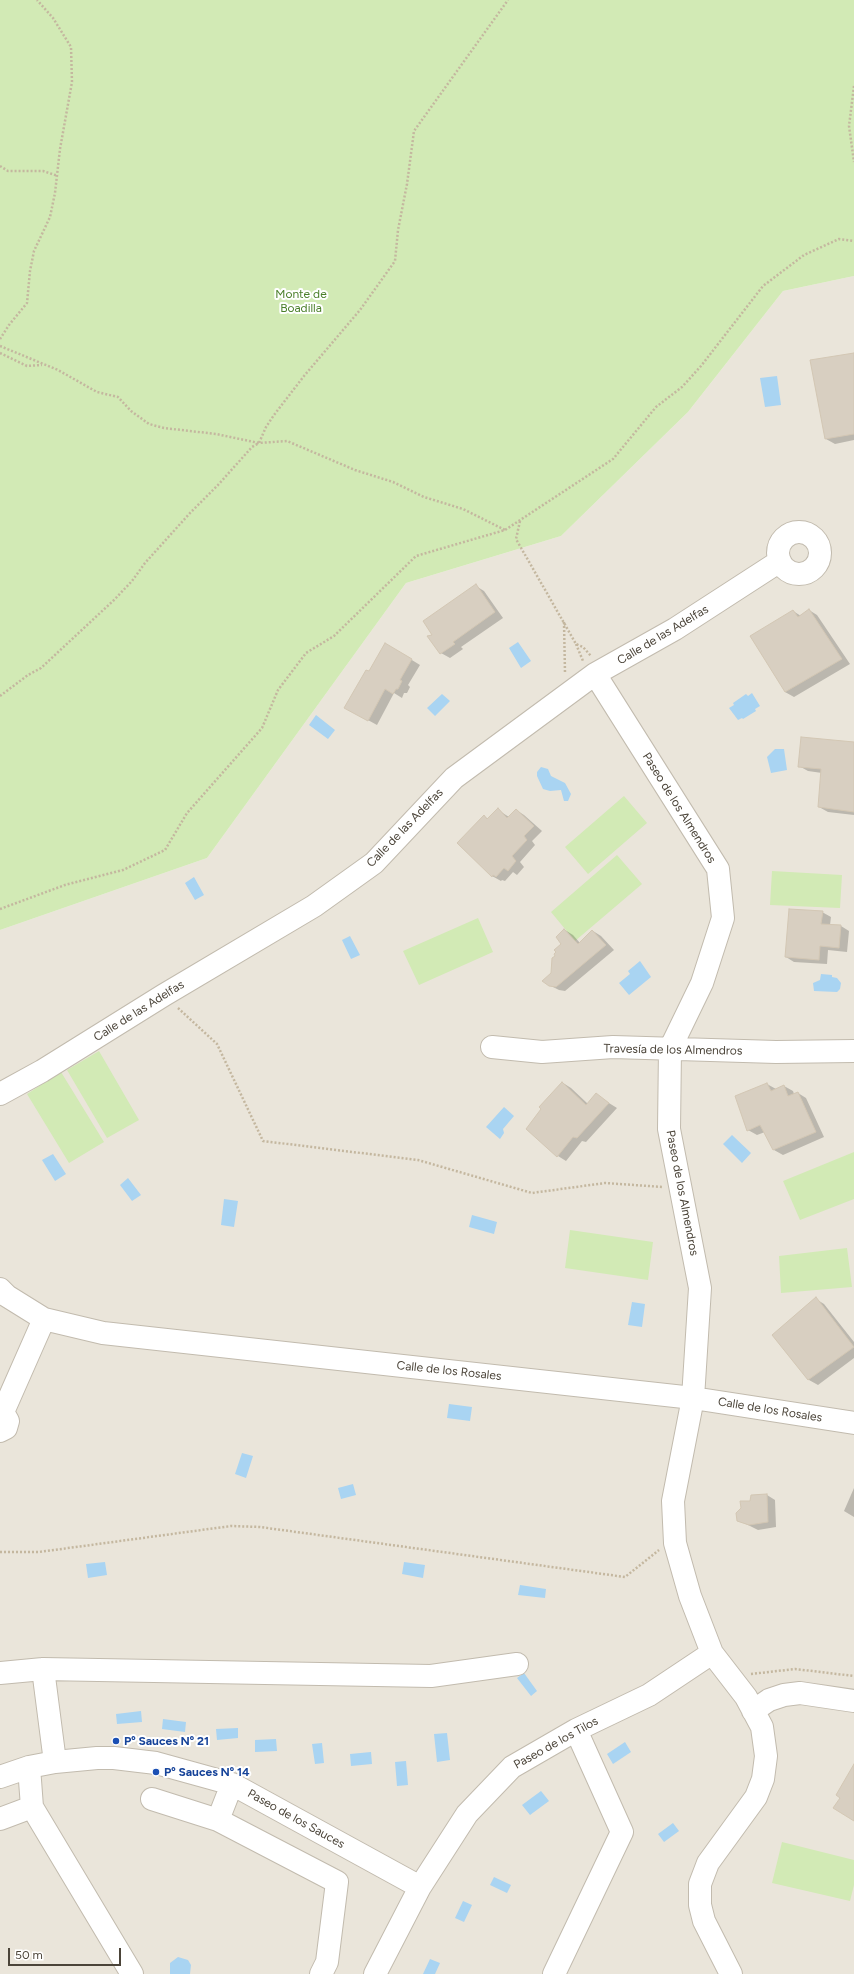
<!DOCTYPE html>
<meta charset="utf-8">
<style>
body{margin:0}
#map{position:relative;width:854px;height:1974px;overflow:hidden;background:#f6f3ec;font-family:Figtree,sans-serif}
canvas{display:block}
.scale{position:absolute;left:8px;top:1948px;width:113px;height:18px;box-sizing:border-box;border:2px solid #4b4439;border-top:0;padding-left:5px;font-size:12px;line-height:14px;white-space:nowrap;color:#4b4439;-webkit-text-stroke:3px #fff;paint-order:stroke}
</style>
<div id="map">
<canvas width="854" height="1974"></canvas>
<div class="scale">50 m</div>
</div>
<script>
const g = document.querySelector('canvas').getContext('2d');
g.lineJoin = 'round';
function fillPath(path, color) {
  g.fillStyle = color;
  g.fill(path, 'evenodd');
}
function shape(rows) {
  const path = new Path2D();
  for (const r of rows) {
    if (r.length === 3) {
      path.moveTo(r[0] + r[2], r[1]);
      path.arc(r[0], r[1], r[2], 0, 2 * Math.PI);
      continue;
    }
    path.moveTo(r[0], r[1]);
    for (let i = 2; i < r.length; i += 2) path.lineTo(r[i], r[i + 1]);
  }
  return path;
}
function trace(path, color, width, dash) {
  g.strokeStyle = color;
  g.lineWidth = width;
  g.lineCap = dash ? 'butt' : 'round';
  g.setLineDash(dash || []);
  g.stroke(path);
}
function write(font, color, halo, rows, align = 'center') {
  g.font = font + ' Figtree,sans-serif';
  g.lineWidth = 4;
  g.setLineDash([]);
  g.textBaseline = 'middle';
  g.strokeStyle = halo;
  g.fillStyle = color;
  for (const [text, x, y, turn = 0] of rows) {
    g.save();
    g.translate(x, y);
    g.rotate((+turn || 0) * Math.PI / 180);
    g.textAlign = isNaN(turn) ? turn : align;
    if (halo) g.strokeText(text, 0, 0);
    g.fillText(text, 0, 0);
    g.restore();
  }
}
fillPath(shape([
 [854,276,854,1974,0,1974,0,930,207,858,406,583,561,536,688,412,783,291]
]), '#eae5da');
fillPath(shape([
 [0,0,854,0,854,276,783,291,688,412,561,536,406,583,207,858,0,930],
 [624,796,647,823,588,874,565,847],
 [617,855,642,884,575,941,551,912],
 [772,871,842,875,840,908,770,905],
 [478,918,493,952,419,985,403,951],
 [99,1051,139,1120,107,1138,67,1070],
 [61,1072,104,1142,69,1163,27,1094],
 [854,1152,854,1199,800,1220,783,1181],
 [570,1230,653,1242,648,1280,565,1268],
 [847,1248,852,1287,781,1293,779,1256],
 [782,1842,854,1860,854,1885,850,1901,772,1883]
]), '#d2eab5');
fillPath(shape([
 [777,376,781,405,765,407,760,378],
 [518,642,531,661,521,668,509,648],
 [752,693,760,706,755,709,756,711,743,719,742,718,738,720,729,708,734,705,733,703,746,694,748,696],
 [442,694,450,701,435,716,427,708],
 [316,715,335,730,328,739,309,725],
 [775,749,784,749,787,770,771,773,767,757],
 [541,767,548,769,551,776,565,783,571,794,568,801,564,801,561,790,550,791,543,789,537,776,537,772],
 [194,877,204,895,195,900,185,883],
 [350,936,360,955,351,959,342,940],
 [640,961,651,977,629,995,619,983,630,974,628,971],
 [821,974,832,975,832,977,837,978,841,983,840,989,837,992,814,991,813,983,820,980],
 [504,1107,514,1116,503,1129,504,1133,500,1139,486,1127],
 [732,1135,751,1153,742,1163,723,1144],
 [53,1154,66,1174,55,1181,42,1160],
 [128,1178,141,1195,132,1201,120,1185],
 [224,1199,238,1201,234,1227,221,1225],
 [472,1215,497,1222,494,1234,469,1227],
 [632,1302,645,1304,642,1327,628,1325],
 [449,1404,472,1407,470,1421,447,1418],
 [242,1453,253,1456,246,1478,235,1474],
 [353,1484,356,1495,341,1499,338,1488],
 [105,1562,107,1575,88,1578,86,1564],
 [404,1562,425,1565,423,1578,402,1574],
 [520,1585,546,1589,545,1598,518,1595],
 [524,1673,537,1691,531,1696,517,1678],
 [141,1711,142,1722,117,1724,116,1714],
 [163,1719,186,1722,185,1732,162,1729],
 [238,1728,238,1738,217,1740,216,1729],
 [447,1733,450,1760,437,1762,434,1734],
 [276,1739,277,1751,255,1752,255,1740],
 [625,1742,631,1752,613,1764,607,1754],
 [322,1743,324,1763,315,1764,312,1744],
 [371,1752,372,1764,351,1766,350,1754],
 [406,1761,408,1785,397,1786,395,1762],
 [541,1791,549,1801,530,1815,522,1805],
 [673,1823,679,1831,664,1842,658,1834],
 [494,1877,511,1885,507,1893,490,1885],
 [463,1901,472,1905,464,1922,455,1918],
 [178,1957,188,1960,191,1965,190,1974,170,1974,170,1963],
 [430,1959,440,1963,435,1974,423,1974]
]), '#a9d4f2');
fillPath(shape([
 [854,354,854,440,835,444,826,439],
 [476,586,484,591,503,618,461,647,463,649,450,658,441,653,434,635],
 [809,610,817,615,850,664,794,697,785,692,793,611,801,616],
 [394,649,420,665,408,685,410,687,407,693,404,693,402,698,394,693,377,725,346,708,369,673],
 [854,743,854,815,828,812,819,807,822,773,808,771,799,766],
 [498,810,509,817,516,810,524,815,542,831,532,841,535,845,520,862,524,867,517,875,513,872,505,881,502,880,501,881,492,876,484,816,488,819],
 [822,912,831,917,830,925,841,926,849,931,847,952,828,950,827,964,794,962,786,957],
 [565,930,573,935,580,943,593,931,601,936,614,950,565,991,559,990,549,985,552,973,563,944],
 [563,1083,571,1088,588,1104,596,1095,617,1108,586,1142,582,1141,566,1161,558,1156,528,1129],
 [767,1084,776,1089,784,1086,793,1091,794,1094,798,1093,806,1098,824,1137,783,1155,774,1150,765,1132,757,1135,748,1130],
 [816,1299,824,1304,854,1342,854,1358,818,1385,809,1380,774,1335],
 [854,1488,854,1517,844,1511],
 [767,1495,775,1500,776,1527,758,1530,738,1520]
]), '#0003');
const building = shape([
 [854,353,854,434,825,439,810,360,854,353],
 [476,584,495,612,453,642,455,644,440,654,427,636,432,635,423,621,476,584],
 [809,609,842,659,785,692,750,636,793,610,798,617,809,609],
 [385,643,412,659,400,680,402,681,398,689,396,689,393,694,385,689,368,721,344,708,366,670,369,671,385,643],
 [801,737,854,742,854,812,818,807,821,769,798,767,801,737],
 [498,808,507,818,516,809,534,826,524,836,527,840,512,856,516,861,508,871,504,868,496,877,493,875,492,877,457,843,484,815,487,819,498,808],
 [789,909,823,911,821,924,841,925,839,948,820,946,819,960,785,957,789,909],
 [564,929,578,944,592,930,606,945,556,987,549,986,542,981,551,973,552,958,555,956,554,954,556,952,554,950,561,944,556,937,564,929],
 [562,1082,586,1105,596,1093,609,1103,577,1138,573,1137,557,1157,526,1129,541,1109,539,1107,562,1082],
 [767,1083,771,1091,784,1085,788,1096,798,1092,816,1132,773,1150,760,1125,747,1131,735,1096,767,1083],
 [816,1297,854,1347,808,1380,772,1335,816,1297],
 [767,1494,768,1522,749,1525,737,1521,736,1513,741,1508,740,1501,750,1501,751,1495,767,1494],
 [854,1764,854,1821,833,1808,840,1798,836,1795,854,1764]
]);
fillPath(building, '#d8cfc1');
trace(building, '#d3c7b4', 1);
const minor = shape([
 [799,553,21],
 [595,674,718,869,723,918,702,983,670,1049,669,1129,700,1288,693,1398,673,1501,675,1543,690,1596,712,1653,746,1697,762,1727,766,1756,763,1779,756,1797,708,1863,700,1884,700,1905,704,1921,731,1974],
 [492,1047,542,1052,613,1047,776,1052,854,1051],
 [0,1094,42,1071,164,995,314,906,374,863,454,778,595,674,675,629,780,561],
 [0,1289,7,1296,44,1319,103,1333,693,1398,854,1423],
 [0,1412,3,1412,8,1421,6,1428,0,1431],
 [3,1412,44,1319],
 [43,1669,55,1762],
 [0,1673,43,1669,431,1676,517,1664],
 [753,1711,769,1700,784,1695,800,1693,854,1701],
 [29,1767,32,1807],
 [0,1777,29,1767,55,1762,97,1758,114,1758,156,1763,232,1784,420,1887],
 [152,1799,218,1820,337,1882,327,1962,321,1974],
 [0,1819,32,1807,132,1974],
 [218,1820,232,1784],
 [375,1974,420,1887,467,1814,512,1767,576,1730,649,1695,712,1653],
 [554,1974,622,1832,576,1730]
]);
trace(minor, '#c2bbae', 24);
trace(shape([
 [854,86,849,126,854,162],
 [0,166,8,171,43,171,58,176],
 [0,339,9,325,27,303,30,271,34,251,50,217,55,193,60,149,72,82,71,47,53,18,37,0],
 [0,346,58,370,97,392,118,397,131,411,149,424,164,428,216,434,259,443,287,441,355,470,393,482,424,497,463,509,505,530],
 [0,353,27,366,42,365],
 [520,521,516,539,576,644,583,647,591,656],
 [564,622,565,673],
 [576,644,583,661],
 [0,696,28,675,41,668,114,600,132,581,145,563,190,513,218,485,252,447,259,443,266,427,274,415,304,376,360,310,395,261,398,230,407,184,414,131,508,0],
 [0,909,65,885,123,870,165,850,187,813,262,728,278,690,306,653,334,636,416,556,505,530,613,459,656,407,682,387,701,366,763,286,804,255,839,239,854,241],
 [178,1008,217,1044,263,1141,418,1160,532,1193,605,1183,663,1187],
 [0,1552,39,1552,231,1526,260,1527,625,1577,659,1550],
 [751,1674,795,1669,854,1676]
]), '#c4b79f', 2.5, [2, 2]);
trace(minor, '#fff', 22);
for (const [x, y, r, color] of [
 [116,1741,4,"#1a4fb4"],
 [156,1772,4,"#1a4fb4"]
]) {
  const dot = new Path2D();
  dot.arc(x, y, r, 0, 2 * Math.PI);
  g.fillStyle = color;
  g.fill(dot);
  trace(dot, '#fff', 1.5);
}
write('12px', '#4a7f2a', '#fff', [
 ["Monte de",301,294],
 ["Boadilla",301,308]
]);
write('12px', '#4b4439', '#fff', [
 ["Calle de las Adelfas",663,635,-31],
 ["Paseo de los Almendros",679,808,58],
 ["Calle de las Adelfas",405,828,-46],
 ["Calle de las Adelfas",139,1011,-32],
 ["Travesía de los Almendros",673,1050,1],
 ["Paseo de los Almendros",682,1193,79],
 ["Calle de los Rosales",449,1371,6],
 ["Calle de los Rosales",770,1410,9],
 ["Paseo de los Tilos",556,1743,-29],
 ["Paseo de los Sauces",296,1819,29]
]);
write('bold 12px', '#164399', '#fff', [
 ["Pº Sauces Nº 21",124,1741],
 ["Pº Sauces Nº 14",164,1772]
], 'left');
</script>
